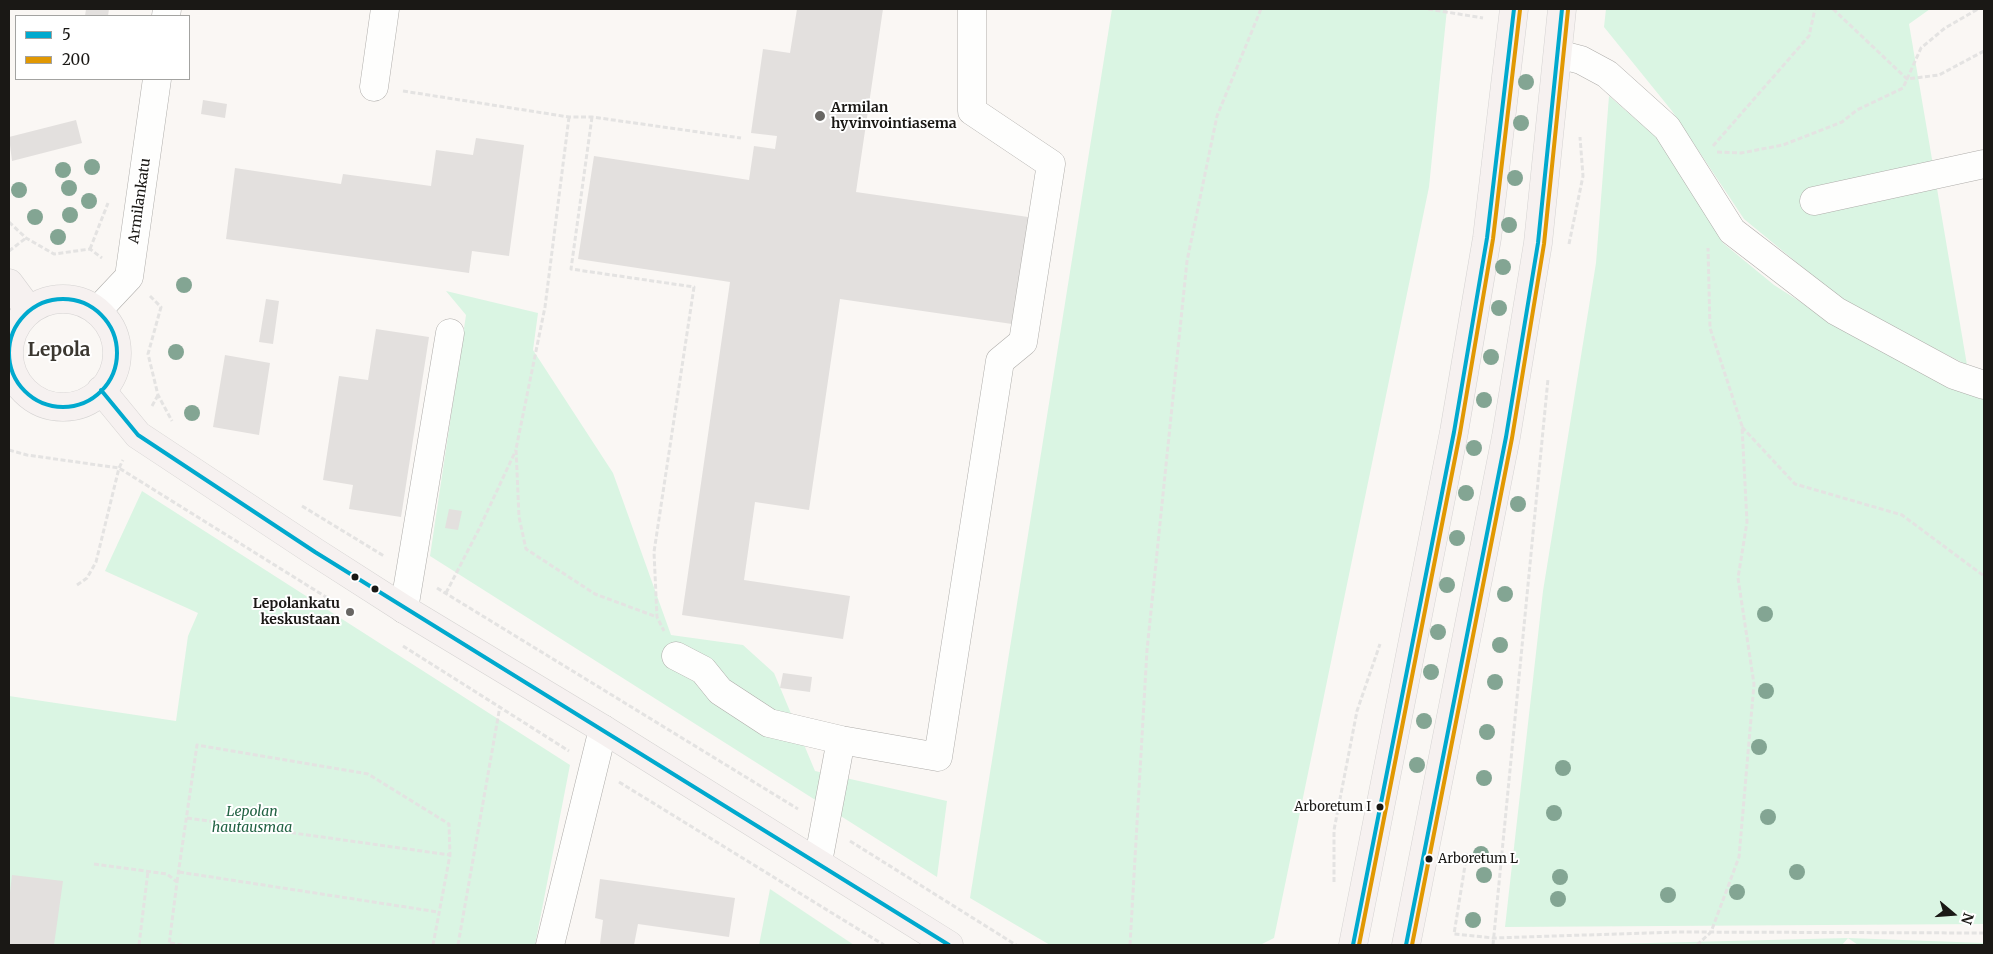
<!DOCTYPE html>
<style>
body{margin:0}
#map{position:relative;width:1993px;height:954px;overflow:hidden;background:#faf7f4;font-family:Merriweather,serif}
canvas{display:block}
.frame{position:absolute;inset:0;border:10px solid #1a1815;pointer-events:none}
.legend{position:absolute;left:15px;top:15px;width:175px;height:65px;box-sizing:border-box;background:#fff;border:1px solid #a3a3a1;margin:0;padding:6px 9px;list-style:none;font-size:15px;color:#1a1815}
.legend li{display:flex;align-items:center;gap:10px;height:25px}
.legend b{width:25px;border:1px solid #a3a3a1}
.north{position:absolute;left:1928px;top:889px;width:50px;height:50px;-webkit-text-stroke:4px #fff;paint-order:stroke;rotate:108deg;font-size:14px;font-weight:700;line-height:20px;text-align:center;color:#1a1815}
.north::after{content:'';display:block;margin:auto;width:18px;height:22px;background:#1a1815;clip-path:polygon(50% 0,100% 100%,50% 72%,0 100%)}
</style>
<div id="map">
<canvas width="1993" height="954"></canvas>
<div class="frame"></div>
<ul class="legend">
<li><b style="height:6px;background:#00a9ce"></b>5</li>
<li><b style="height:6px;background:#e19802"></b>200</li>
</ul>
<div class="north">N</div>
</div>
<script>
const g = document.querySelector('canvas').getContext('2d');
g.lineJoin = 'round';
function fillPath(path, color) {
  g.fillStyle = color;
  g.fill(path, 'evenodd');
}
function shape(rows) {
  const path = new Path2D();
  for (const r of rows) {
    if (r.length === 3) {
      path.moveTo(r[0] + r[2], r[1]);
      path.arc(r[0], r[1], r[2], 0, 2 * Math.PI);
      continue;
    }
    path.moveTo(r[0], r[1]);
    for (let i = 2; i < r.length; i += 2) path.lineTo(r[i], r[i + 1]);
  }
  return path;
}
function trace(path, color, width, dash) {
  g.strokeStyle = color;
  g.lineWidth = width;
  g.lineCap = dash ? 'butt' : 'round';
  g.setLineDash(dash || []);
  g.stroke(path);
}
function write(font, color, halo, rows, align = 'center') {
  g.font = font + ' Merriweather,serif';
  g.lineWidth = 4;
  g.setLineDash([]);
  g.textBaseline = 'middle';
  g.strokeStyle = halo;
  g.fillStyle = color;
  for (const [text, x, y, turn = 0] of rows) {
    g.save();
    g.translate(x, y);
    g.rotate((+turn || 0) * Math.PI / 180);
    g.textAlign = isNaN(turn) ? turn : align;
    if (halo) g.strokeText(text, 0, 0);
    g.fillText(text, 0, 0);
    g.restore();
  }
}
fillPath(shape([
 [1112,9,1447,9,1429,187,1274,938,1260,945,1050,945,970,898],
 [1606,9,1930,9,1909,24,1967,365,1847,304,1744,219,1672,111,1604,27],
 [1609,96,1663,143,1723,243,1774,285,1860,340,1984,398,1984,924,1505,927,1543,591,1596,263],
 [446,291,538,313,533,350,613,473,671,635,743,645,774,673,815,771,947,801,937,877,430,556,466,315],
 [142,491,570,765,535,945,9,945,9,696,176,721,188,636,198,613,105,571],
 [770,889,854,945,759,945],
 [1848,938,1842,945,1571,945,1848,938,1984,943,1984,945,1858,945]
]), '#daf5e3');
fillPath(shape([
 [86,9,109,9,108,16,85,16],
 [797,9,883,9,856,192,1035,218,1019,325,840,299,809,510,755,502,744,580,850,596,843,639,682,615,730,282,578,259,594,156,749,180,754,146,775,149,777,136,751,133,763,49,790,53],
 [203,100,227,104,225,118,201,114],
 [76,120,82,143,12,161,9,137],
 [476,138,524,145,509,256,472,251,469,273,226,239,235,168,341,184,343,174,431,186,436,150,473,155],
 [266,299,279,301,273,344,259,342],
 [376,329,429,337,401,517,349,509,353,485,323,480,339,376,368,380],
 [225,355,270,363,259,435,213,427],
 [449,509,462,511,458,530,445,528],
 [783,673,812,677,810,692,780,688],
 [12,875,63,881,54,945,9,945,9,901],
 [600,879,735,898,729,937,638,924,634,945,600,944,603,920,595,918]
]), '#e3e0de');
const minor = shape([
 [166,16,167,9],
 [1558,54,1581,60,1607,74,1667,128,1732,231,1836,311,1954,375,1984,385],
 [374,87,385,9],
 [1814,201,1984,164],
 [97,311,129,277,157,79],
 [404,609,450,333],
 [676,656,703,670,720,691,769,723,841,740],
 [818,862,841,740,938,757,1000,361,1023,342,1051,164,972,111,972,9],
 [550,945,603,729]
]);
const major = shape([
 [9,283,29,310],
 [63,353,54],
 [101,390,138,435,315,552,404,609,603,729,949,945],
 [1353,945,1454,432,1487,238,1514,9],
 [1406,945,1506,437,1538,243,1562,9]
]);
trace(minor, '#afadaa', 29);
trace(major, '#d4d2d1', 29);
trace(shape([
 [1428,9,1483,18],
 [1833,9,1907,79,1939,75,1984,51],
 [403,91,569,117,592,117,741,138],
 [569,117,545,307,516,449,519,517,526,549,595,594,657,617],
 [592,117,571,269,694,287,654,552,657,617,664,631],
 [1713,146,1809,36,1815,9],
 [1717,152,1741,153,1783,145,1842,122,1857,110,1903,88,1921,48,1945,28,1978,9],
 [9,222,26,238,54,254,90,249,102,258],
 [1569,244,1583,176,1580,137],
 [90,249,108,203],
 [9,251,26,238],
 [150,296,161,307,148,354,158,395,172,421],
 [152,406,158,395],
 [1742,427,1795,484,1902,515,1984,576],
 [9,450,27,455,119,468,334,602],
 [302,506,384,556],
 [77,585,87,578,96,562,119,468,123,460],
 [437,588,798,809],
 [446,593,479,529,516,450],
 [403,646,569,751],
 [619,782,884,945],
 [187,818,450,855],
 [850,841,1016,945],
 [1467,853,1454,934,1493,938,1678,932,1984,933],
 [94,864,167,874,177,882,169,945],
 [179,872,438,912],
 [177,882,197,745,368,774,449,824,450,855,433,945],
 [1334,882,1334,830,1357,711,1380,644],
 [170,943,183,945],
 [139,945,148,871],
 [458,945,500,706],
 [1130,945,1147,650,1187,261,1217,116,1261,9],
 [1493,945,1548,379],
 [1697,945,1711,932,1739,857,1754,684,1738,578,1747,522,1742,426,1710,328,1708,248]
]), '#e4e3e2', 3, [5, 2.5]);
trace(minor, '#fefefd', 28);
trace(major, '#f6f1f0', 28);
trace(shape([
 [63,353,54],
 [101,390,138,435,315,552,949,945],
 [1353,945,1454,432,1487,238,1514,9],
 [1406,945,1506,437,1538,243,1562,9]
]), '#00a9ce', 4);
trace(shape([
 [1359,945,1460,433,1493,239,1520,10],
 [1412,945,1512,438,1544,244,1568,10]
]), '#e19802', 4);
g.fillStyle = '#83a593';
for (const [x, y] of [
 [1526,82],
 [1521,123],
 [92,167],
 [63,170],
 [1515,178],
 [69,188],
 [19,190],
 [89,201],
 [70,215],
 [35,217],
 [1509,225],
 [58,237],
 [1503,267],
 [184,285],
 [1499,308],
 [176,352],
 [1491,357],
 [1484,400],
 [192,413],
 [1474,448],
 [1466,493],
 [1518,504],
 [1457,538],
 [1447,585],
 [1505,594],
 [1765,614],
 [1438,632],
 [1500,645],
 [1431,672],
 [1495,682],
 [1766,691],
 [1424,721],
 [1487,732],
 [1759,747],
 [1417,765],
 [1563,768],
 [1484,778],
 [1554,813],
 [1768,817],
 [1481,854],
 [1797,872],
 [1484,875],
 [1560,877],
 [1737,892],
 [1668,895],
 [1558,899],
 [1473,920]
]) {
  g.beginPath();
  g.arc(x, y, 8, 0, 2 * Math.PI);
  g.fill();
}
for (const [x, y, r, color] of [
 [820,116,6,"#686663"],
 [355,577,4.5,"#1a1815"],
 [375,589,4.5,"#1a1815"],
 [350,612,5,"#686663"],
 [1380,807,4.5,"#1a1815"],
 [1429,859,4.5,"#1a1815"]
]) {
  const dot = new Path2D();
  dot.arc(x, y, r, 0, 2 * Math.PI);
  g.fillStyle = color;
  g.fill(dot);
  trace(dot, '#fff', 2);
}
write('13px', '#1a1815', '#fff', [
 ["Arboretum I",1371,807],
 ["Arboretum L",1438,859,"left"]
], 'right');
write('bold 14px', '#1a1815', '#fff', [
 ["Armilan",831,108],
 ["hyvinvointiasema",831,124],
 ["Lepolankatu",340,604,"right"],
 ["keskustaan",340,620,"right"]
], 'left');
write('14px', '#1a1815', '#fff', [
 ["Armilankatu",140,201,-82]
]);
write('italic 14px', '#216243', '#fff', [
 ["Lepolan",252,812],
 ["hautausmaa",252,828]
]);
write('bold 19px', '#3b3730', '#fff', [
 ["Lepola",59,351]
]);
</script>
